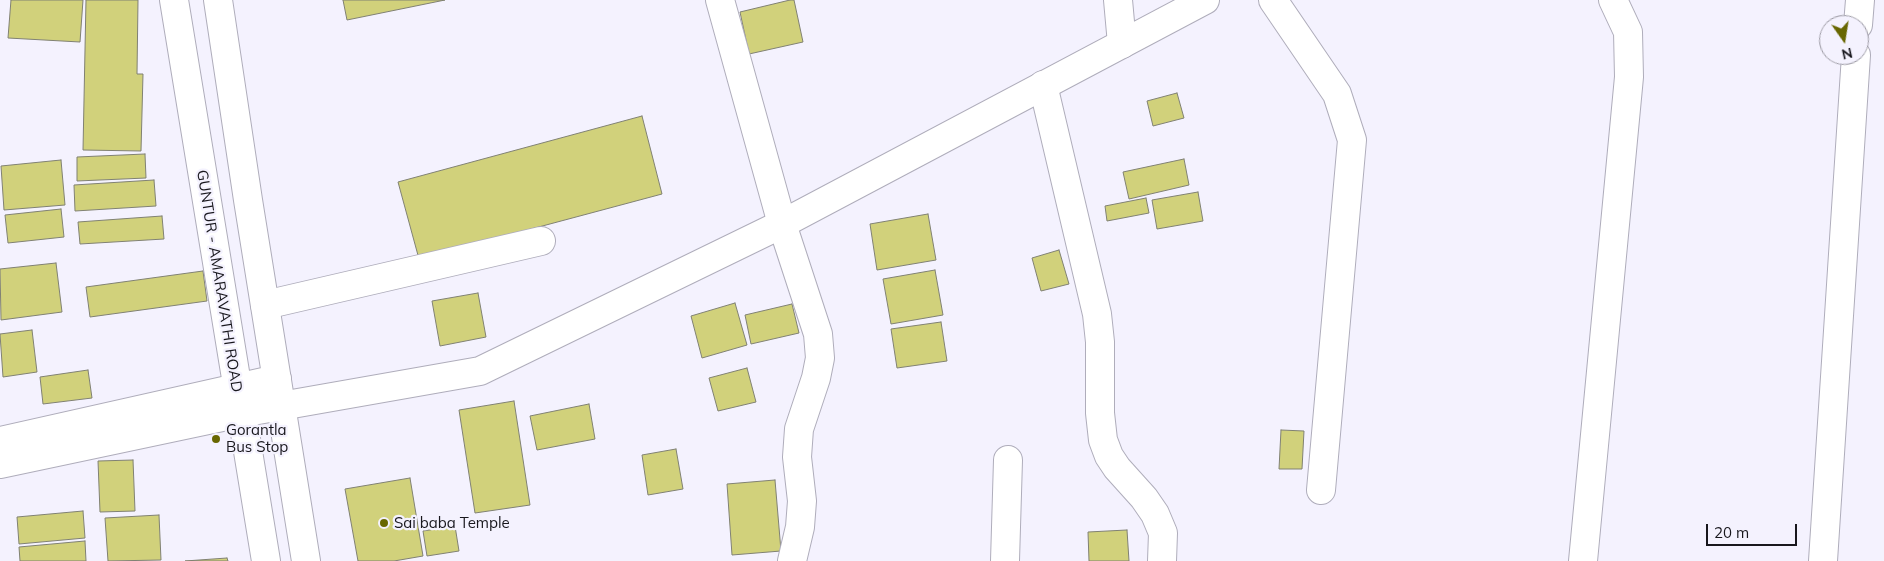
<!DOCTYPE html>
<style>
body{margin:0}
#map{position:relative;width:1884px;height:561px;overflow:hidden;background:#f4f2fe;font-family:Mulish,sans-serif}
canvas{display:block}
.north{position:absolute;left:1819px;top:15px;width:50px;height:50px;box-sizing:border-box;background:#f4f2fe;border:1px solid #9c9aa4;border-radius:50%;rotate:167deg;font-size:14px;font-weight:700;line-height:20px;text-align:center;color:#18171d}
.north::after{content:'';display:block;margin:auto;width:18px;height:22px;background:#686701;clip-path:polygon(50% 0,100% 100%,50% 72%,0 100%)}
.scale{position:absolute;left:1706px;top:524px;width:91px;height:22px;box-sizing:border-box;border:2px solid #18171d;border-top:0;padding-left:6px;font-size:15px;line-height:18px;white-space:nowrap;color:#18171d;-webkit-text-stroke:4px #f4f2fe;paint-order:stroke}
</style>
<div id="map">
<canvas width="1884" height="561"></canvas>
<div class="north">N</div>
<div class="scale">20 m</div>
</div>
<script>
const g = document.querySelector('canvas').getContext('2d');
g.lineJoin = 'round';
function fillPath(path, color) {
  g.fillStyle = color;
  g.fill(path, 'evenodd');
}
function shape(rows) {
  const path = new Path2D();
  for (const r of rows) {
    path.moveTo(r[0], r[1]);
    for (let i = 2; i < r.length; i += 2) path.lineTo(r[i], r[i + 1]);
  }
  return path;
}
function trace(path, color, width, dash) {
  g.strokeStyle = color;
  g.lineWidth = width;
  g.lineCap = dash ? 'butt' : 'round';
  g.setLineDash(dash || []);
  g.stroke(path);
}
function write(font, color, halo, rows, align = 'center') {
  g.font = font + ' Mulish,sans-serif';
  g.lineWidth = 4.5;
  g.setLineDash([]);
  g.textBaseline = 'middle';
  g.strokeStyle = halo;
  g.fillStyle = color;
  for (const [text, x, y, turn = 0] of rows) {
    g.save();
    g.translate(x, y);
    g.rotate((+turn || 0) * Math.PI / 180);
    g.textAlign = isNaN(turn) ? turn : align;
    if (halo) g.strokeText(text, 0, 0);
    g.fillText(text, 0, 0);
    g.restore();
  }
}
const building = shape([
 [11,0,83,0,80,42,8,38,11,0],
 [86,0,138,0,137,74,143,74,141,151,83,150,86,0],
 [343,0,445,0,347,20,343,0],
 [790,0,794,0,803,42,749,54,740,12,790,0],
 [1177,93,1184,118,1153,126,1147,101,1177,93],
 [642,116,662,194,419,259,398,182,642,116],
 [145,154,146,178,77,181,77,157,145,154],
 [1184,159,1189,185,1129,199,1123,172,1184,159],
 [61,160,65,205,4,210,1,166,61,160],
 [154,180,156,206,75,211,74,185,154,180],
 [1198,192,1203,221,1157,229,1152,200,1198,192],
 [1146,198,1149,213,1107,221,1105,206,1146,198],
 [61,209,64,237,8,243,5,215,61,209],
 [928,214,936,260,877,270,870,224,928,214],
 [162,216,164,239,80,244,78,222,162,216],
 [1059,250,1069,284,1041,291,1032,258,1059,250],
 [56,263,62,312,1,320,0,269,56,263],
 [935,270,943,315,891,324,883,279,935,270],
 [203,271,207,301,90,317,86,287,203,271],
 [478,293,486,337,440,346,432,301,478,293],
 [735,303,747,345,702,358,691,316,735,303],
 [792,304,799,333,751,344,745,315,792,304],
 [941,322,947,361,897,368,891,329,941,322],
 [32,330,37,372,3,377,0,334,32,330],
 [747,368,756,402,718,411,709,378,747,368],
 [88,370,92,398,43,404,40,377,88,370],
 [514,401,530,505,475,513,459,410,514,401],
 [589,404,595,439,537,450,530,416,589,404],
 [1281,430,1304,431,1302,469,1279,469,1281,430],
 [676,449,683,489,648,495,642,455,676,449],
 [133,460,135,511,100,512,98,461,133,460],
 [410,478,423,556,394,561,358,561,345,489,410,478],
 [775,480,781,551,732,555,727,484,775,480],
 [83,511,85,538,19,544,17,517,83,511],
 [159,515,161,560,108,561,105,518,159,515],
 [455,526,459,551,427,556,423,531,455,526],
 [1127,530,1129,561,1089,561,1088,532,1127,530],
 [85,541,86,561,20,561,19,547,85,541],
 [227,558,228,561,185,561,227,558]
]);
fillPath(building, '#d1d17b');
trace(building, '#808173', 1);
const street = shape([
 [720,0,782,224,818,334,820,358,816,378,799,429,797,457,802,501,800,527,792,561],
 [1118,0,1122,44],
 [1273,0,1337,94,1352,140,1321,490],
 [1858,25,1860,0],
 [1043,85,1097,314,1100,342,1100,413,1103,440,1109,456,1117,468,1144,498,1155,514,1163,533,1162,561],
 [265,305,541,241],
 [1005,561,1008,460],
 [1583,561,1629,77,1628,32,1613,0],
 [1823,561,1856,55]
]);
const secondary = shape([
 [0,441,277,379],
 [0,464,241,413,480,371,782,224,1205,0]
]);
const primary = shape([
 [174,0,266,561],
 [218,0,248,200,306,561]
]);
trace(street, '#afadbb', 30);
trace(secondary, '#afadbb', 30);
trace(primary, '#afadbb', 30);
trace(street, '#fff', 28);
trace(secondary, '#fff', 28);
trace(primary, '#fff', 28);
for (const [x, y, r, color] of [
 [216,439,5,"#686701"],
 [384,523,5,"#686701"]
]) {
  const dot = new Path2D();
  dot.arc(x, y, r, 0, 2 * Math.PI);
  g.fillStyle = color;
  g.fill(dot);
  trace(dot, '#f4f2fe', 2);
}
write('15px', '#18171d', '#f4f2fe', [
 ["GUNTUR - AMARAVATHI ROAD",219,281,81]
]);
write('15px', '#18171d', '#f4f2fe', [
 ["Gorantla",226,430],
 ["Bus Stop",226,447],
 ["Sai baba Temple",394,523]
], 'left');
</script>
